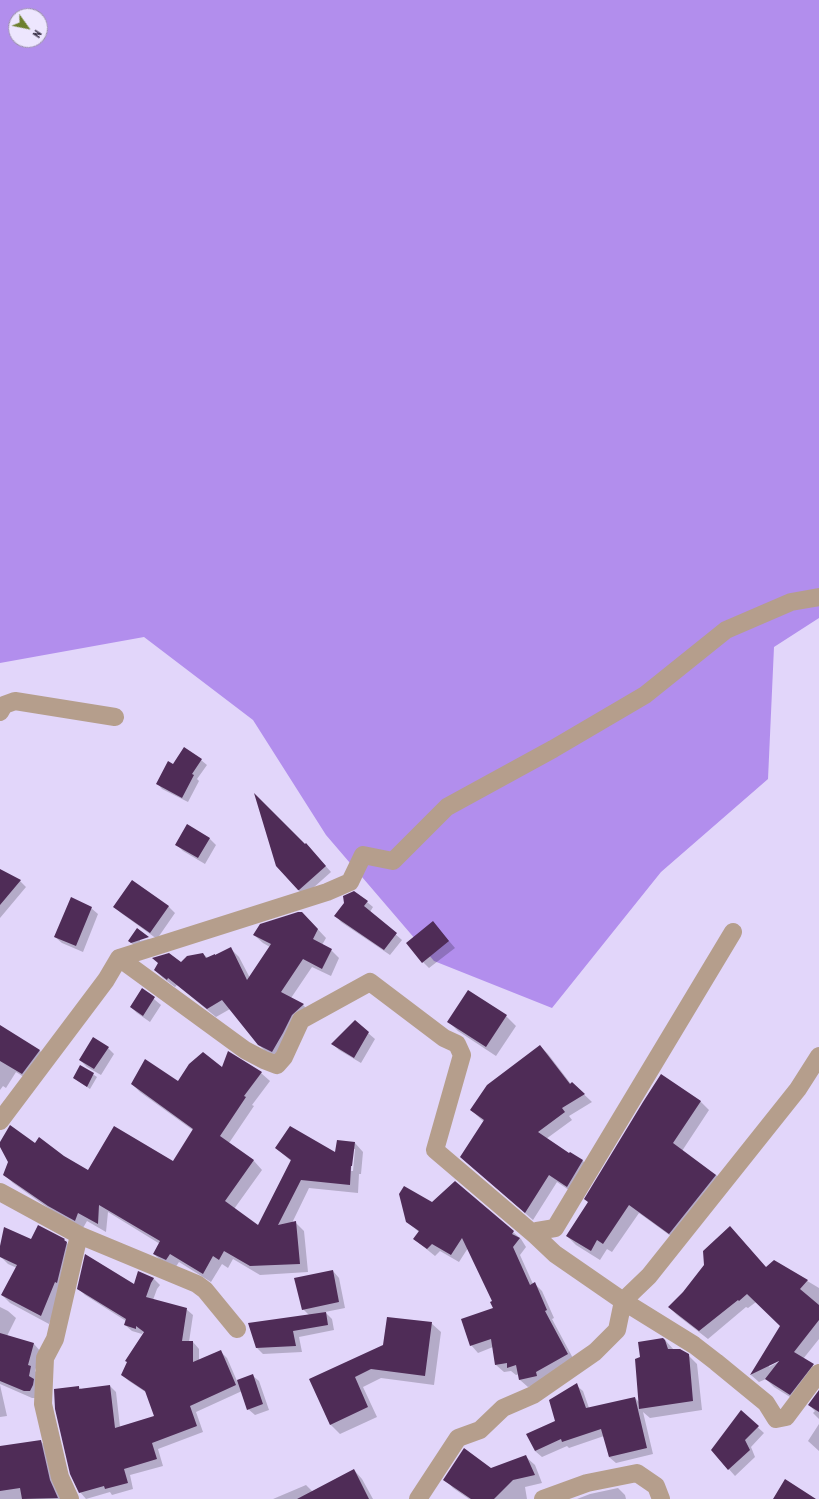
<!DOCTYPE html>
<style>
body{margin:0}
#map{position:relative;width:819px;height:1499px;overflow:hidden;background:#e2d6fa;font-family:"PT Sans Narrow",sans-serif}
canvas{display:block}
.north{position:absolute;left:8px;top:8px;width:40px;height:40px;box-sizing:border-box;background:#ede6fe;border:1px solid #9b93aa;border-radius:50%;rotate:123deg;font-size:11px;font-weight:700;line-height:16px;text-align:center;color:#1f172d}
.north::after{content:'';display:block;margin:auto;width:14px;height:18px;background:#6d7f2e;clip-path:polygon(50% 0,100% 100%,50% 72%,0 100%)}
</style>
<div id="map">
<canvas width="819" height="1499"></canvas>
<div class="north">N</div>
</div>
<script>
const g = document.querySelector('canvas').getContext('2d');
g.lineJoin = 'round';
function fillPath(path, color) {
  g.fillStyle = color;
  g.fill(path, 'evenodd');
}
function shape(rows) {
  const path = new Path2D();
  for (const r of rows) {
    path.moveTo(r[0], r[1]);
    for (let i = 2; i < r.length; i += 2) path.lineTo(r[i], r[i + 1]);
  }
  return path;
}
function trace(path, color, width, dash) {
  g.strokeStyle = color;
  g.lineWidth = width;
  g.lineCap = dash ? 'butt' : 'round';
  g.setLineDash(dash || []);
  g.stroke(path);
}
fillPath(shape([
 [0,0,819,0,819,618,774,647,768,779,661,872,552,1008,434,961,326,835,253,720,144,637,0,663],
 [16,16,40,16,40,40,16,40]
]), '#b28eed');
fillPath(shape([
 [201,760,207,765,197,779,199,781,188,802,162,789,157,783,173,765],
 [209,838,216,845,205,864,183,851,176,844],
 [312,851,331,872,304,896,298,890],
 [0,870,20,881,26,887,0,918],
 [132,881,169,907,175,913,157,939,121,913,114,907],
 [367,902,373,907,370,912,402,940,390,955,341,922,336,916],
 [91,908,98,914,83,952,62,943,55,937],
 [310,921,326,938,322,945,331,950,339,958,331,976,312,967,291,998,303,1005,311,1013,280,1059,267,1053,258,1044,230,1009,216,1017,177,985,175,987,163,978,155,970,182,963,203,954,208,958,231,949,239,957,250,978,270,947,263,943,254,935],
 [433,922,455,948,429,968,423,962],
 [140,939,140,941,149,939,154,944,136,947,129,941],
 [142,989,161,1005,150,1022,137,1013,131,1007],
 [506,1016,516,1026,496,1056,458,1031,448,1021],
 [0,1026,40,1051,47,1058,30,1081,16,1072,6,1088,3,1086,0,1090],
 [368,1033,375,1039,361,1063,339,1050,333,1044],
 [540,1046,548,1054,571,1084,572,1083,592,1102,569,1116,572,1120,546,1139,569,1155,570,1153,583,1161,590,1169,575,1194,557,1182,533,1220,461,1157,484,1122,471,1110],
 [108,1048,114,1054,101,1075,87,1067,80,1060],
 [81,1066,97,1077,90,1089,74,1078],
 [222,1068,261,1073,270,1081,252,1105,254,1106,229,1143,254,1161,262,1170,234,1209,258,1227,291,1161,276,1148,336,1153,355,1143,363,1152,361,1174,359,1174,358,1193,309,1188,292,1223,295,1222,304,1231,308,1272,260,1275,233,1259,228,1268,222,1264,211,1282,179,1262,175,1268,163,1263,154,1254,160,1244,108,1212,106,1232,87,1221,83,1228,58,1215,13,1183,4,1174,9,1162,0,1144,35,1144,64,1157,88,1172,173,1162,194,1131,140,1092,132,1084,178,1083],
 [353,1149,355,1149,353,1171,351,1171],
 [700,1101,709,1110,682,1151,716,1175,725,1184,679,1242,639,1213,612,1252,607,1249,600,1260,576,1245,567,1236,589,1202],
 [432,1203,513,1232,521,1239,526,1247,520,1255,533,1284,535,1284,542,1291,554,1318,552,1319,575,1362,544,1383,528,1387,520,1380,519,1374,516,1375,511,1371,504,1372,496,1365,493,1347,478,1353,471,1345,494,1309,494,1301,468,1248,459,1262,440,1251,435,1256,414,1239,419,1232,407,1222],
 [39,1226,64,1240,72,1248,63,1289,49,1324,10,1303,2,1295,17,1268,8,1264,0,1256,0,1252,31,1240],
 [774,1261,819,1288,819,1339,803,1359,810,1363,818,1371,798,1402,774,1387,766,1379,759,1382,751,1375,781,1326,756,1302,748,1308,746,1307,708,1339,677,1315,669,1307,766,1268],
 [783,1358,784,1359,769,1367,769,1365],
 [333,1271,339,1278,345,1308,325,1312,332,1319,334,1330,299,1337,302,1352,263,1354,257,1348,309,1315,303,1309],
 [153,1278,160,1285,157,1289,153,1300,186,1309,193,1315,189,1342,193,1342,199,1349,199,1361,220,1351,227,1358,237,1381,252,1375,259,1381,269,1410,255,1415,248,1409,242,1391,196,1412,203,1432,158,1449,163,1466,130,1475,133,1489,112,1495,110,1492,86,1499,80,1492,79,1387,81,1389,110,1386,116,1392,120,1427,156,1417,147,1393,129,1381,122,1375,145,1333,143,1332,142,1334,132,1331,125,1325,126,1321,85,1295,78,1288,135,1285],
 [0,1307,8,1311,16,1318,7,1336,34,1344,41,1352,35,1371,38,1374,37,1398,32,1398,0,1384],
 [431,1323,441,1332,434,1385,381,1378,363,1387,377,1417,340,1434,330,1424,311,1380],
 [665,1340,674,1350,687,1354,697,1364,702,1410,650,1418,643,1412,653,1454,616,1463,609,1457,604,1436,569,1448,567,1446,542,1457,535,1451,556,1421,576,1385,583,1391,589,1408,635,1398,639,1402,641,1358],
 [0,1385,7,1416,0,1417],
 [819,1400,819,1419,813,1413,815,1411,809,1405],
 [741,1412,764,1433,751,1447,755,1457,735,1476,712,1450],
 [819,1424,819,1451,808,1441],
 [40,1441,47,1447,61,1499,0,1499,0,1458],
 [526,1457,535,1465,542,1483,525,1487,527,1499,469,1499,453,1488,445,1479,491,1469],
 [354,1470,362,1479,373,1499,273,1499,306,1485,313,1492],
 [618,1488,625,1495,626,1499,577,1499,590,1494]
]), '#0003');
fillPath(shape([
 [184,747,202,759,192,774,194,775,182,798,156,784,168,761,173,764],
 [254,793,305,844,306,843,326,866,299,890,298,890,276,866],
 [187,824,210,838,198,858,175,845],
 [0,869,21,880,0,905],
 [132,880,169,906,150,933,113,907],
 [354,891,368,901,364,906,397,933,384,950,334,916,344,903,343,896],
 [71,897,92,907,76,946,54,937],
 [298,912,302,912,318,929,313,939,332,949,322,969,303,959,281,992,304,1004,292,1015,283,1033,272,1052,258,1045,222,1000,207,1009,168,978,167,980,154,970,158,963,152,958,169,953,181,962,187,956,203,953,206,958,215,954,215,955,231,947,247,980,271,944,253,935,260,924],
 [433,921,449,941,422,963,406,943],
 [137,928,149,937,131,943,128,941],
 [142,988,155,997,143,1016,130,1007],
 [468,990,507,1015,486,1047,447,1022],
 [355,1020,369,1032,354,1058,331,1044],
 [0,1025,40,1050,22,1074,0,1061],
 [93,1037,109,1047,94,1069,79,1060],
 [540,1045,570,1084,572,1082,585,1094,562,1108,565,1112,538,1132,569,1153,570,1152,583,1160,567,1187,549,1175,525,1213,460,1157,484,1120,470,1110,487,1085],
 [228,1051,262,1072,244,1096,246,1097,220,1136,254,1160,225,1201,258,1225,291,1160,275,1148,290,1126,335,1152,337,1140,355,1142,352,1166,351,1166,350,1185,301,1180,278,1225,296,1221,300,1264,250,1266,224,1251,219,1260,213,1256,203,1274,170,1254,166,1260,153,1254,160,1241,99,1205,98,1224,78,1213,75,1221,48,1206,3,1175,8,1162,0,1147,0,1142,10,1125,35,1143,39,1137,64,1156,88,1170,114,1126,173,1161,193,1129,131,1084,145,1059,178,1081,189,1064,203,1052,222,1067],
 [80,1065,94,1073,87,1087,73,1078],
 [661,1074,701,1101,673,1143,716,1175,669,1234,629,1205,603,1244,597,1240,591,1251,566,1236,588,1202,584,1199,643,1102],
 [455,1181,514,1231,512,1234,520,1238,513,1247,530,1285,535,1282,547,1310,545,1311,568,1354,536,1372,537,1376,519,1380,516,1365,507,1368,507,1363,495,1365,491,1339,470,1346,461,1319,493,1308,490,1302,492,1301,462,1238,451,1255,432,1244,427,1249,413,1239,419,1231,406,1222,399,1194,404,1186,432,1202],
 [38,1225,65,1239,64,1240,67,1242,57,1283,55,1282,41,1316,1,1295,17,1265,0,1257,0,1246,4,1227,31,1239],
 [730,1226,766,1267,774,1260,808,1280,800,1289,819,1305,819,1320,794,1352,814,1364,790,1395,765,1379,779,1361,750,1375,780,1326,747,1294,739,1301,738,1300,699,1331,668,1307,683,1292,704,1265,703,1251],
 [85,1254,134,1284,138,1271,154,1278,151,1283,146,1297,187,1308,182,1341,193,1341,193,1362,221,1350,236,1385,190,1406,197,1426,152,1443,157,1459,124,1469,128,1483,105,1489,104,1486,79,1493,70,1474,55,1409,54,1389,79,1386,79,1389,110,1385,115,1428,154,1416,145,1391,121,1375,127,1362,125,1361,144,1332,136,1326,136,1329,124,1325,126,1319,77,1289],
 [333,1270,339,1302,302,1310,294,1278],
 [326,1312,328,1325,293,1331,296,1346,256,1348,248,1323],
 [387,1317,432,1322,425,1376,371,1369,355,1377,368,1407,330,1425,309,1379,383,1345],
 [0,1333,34,1343,28,1365,31,1366,29,1376,34,1379,33,1385,30,1391,24,1391,0,1381],
 [663,1338,665,1340,668,1349,680,1349,689,1354,693,1401,639,1409,635,1359,640,1357,638,1342],
 [253,1374,263,1404,247,1410,237,1380],
 [577,1383,586,1408,635,1397,647,1448,609,1457,601,1429,562,1442,561,1439,535,1451,526,1434,555,1421,549,1400],
 [819,1390,819,1412,808,1405],
 [741,1410,759,1426,745,1440,750,1450,728,1470,711,1450],
 [41,1440,50,1480,58,1498,22,1499,20,1488,0,1491,0,1446],
 [464,1448,491,1468,526,1455,535,1475,513,1480,494,1499,471,1499,443,1480],
 [354,1469,369,1499,297,1499],
 [785,1479,816,1499,773,1499]
]), '#4f2c57');
trace(shape([
 [0,712,4,705,15,701,115,717],
 [733,932,555,1228,537,1231,536,1236,555,1254,623,1301,694,1345,716,1362,766,1403,776,1419,786,1417,819,1373],
 [119,958,245,1050,264,1060,277,1065,284,1057,301,1020,370,982,444,1038,457,1044,462,1055,435,1150,536,1236],
 [0,1121,106,980,119,958,327,892,350,882,363,855,393,861,447,807,553,749,645,695,726,630,791,602,819,597],
 [0,1192,79,1235,197,1284,205,1290,237,1329],
 [70,1499,60,1477,43,1404,45,1358,55,1339,79,1235],
 [418,1499,458,1438,480,1430,503,1408,533,1395,595,1352,617,1330,623,1301,649,1276,798,1089,819,1056],
 [543,1499,587,1483,637,1473,656,1486,661,1499]
]), '#b59e8c', 18);
</script>
